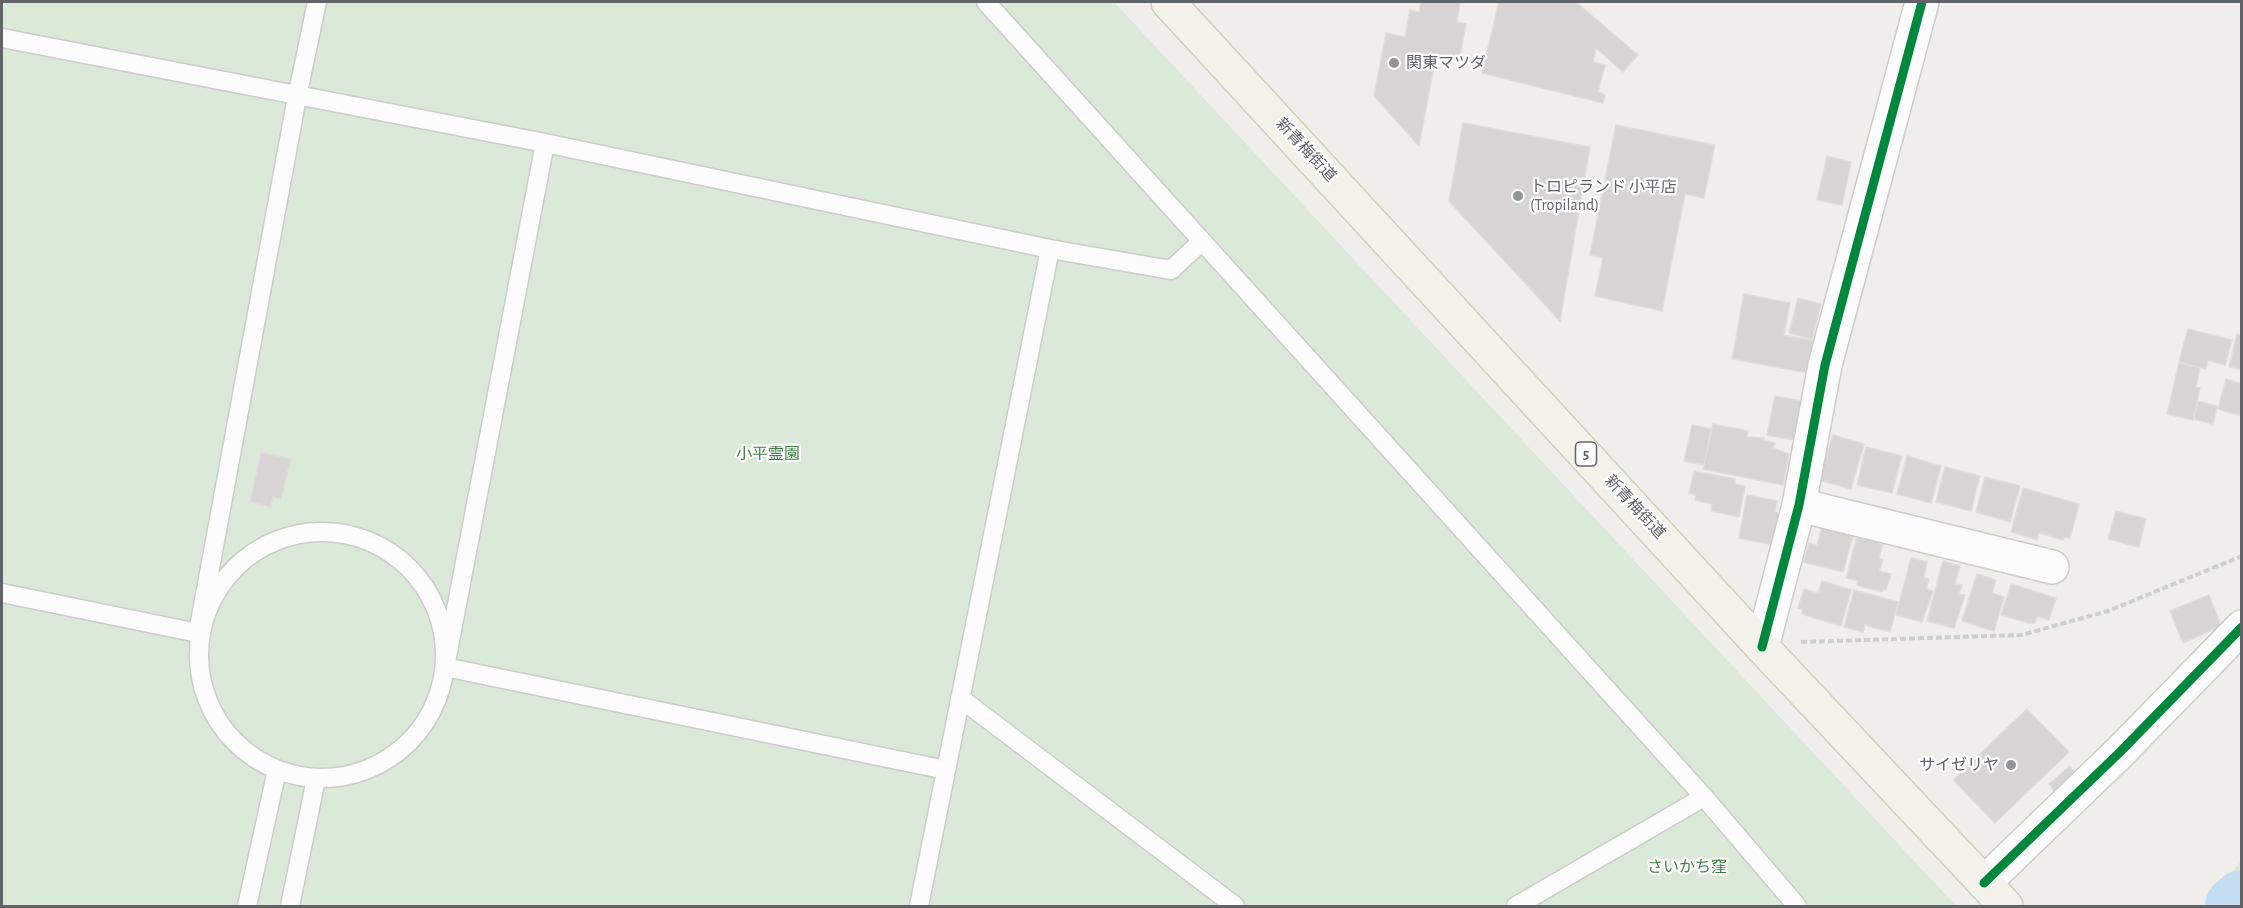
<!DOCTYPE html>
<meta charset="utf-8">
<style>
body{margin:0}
#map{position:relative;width:2243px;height:908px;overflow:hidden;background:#efeeea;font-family:"Alegreya Sans",sans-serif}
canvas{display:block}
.frame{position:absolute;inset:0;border:3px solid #606367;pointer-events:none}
</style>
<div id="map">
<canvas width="2243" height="908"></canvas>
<div class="frame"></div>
</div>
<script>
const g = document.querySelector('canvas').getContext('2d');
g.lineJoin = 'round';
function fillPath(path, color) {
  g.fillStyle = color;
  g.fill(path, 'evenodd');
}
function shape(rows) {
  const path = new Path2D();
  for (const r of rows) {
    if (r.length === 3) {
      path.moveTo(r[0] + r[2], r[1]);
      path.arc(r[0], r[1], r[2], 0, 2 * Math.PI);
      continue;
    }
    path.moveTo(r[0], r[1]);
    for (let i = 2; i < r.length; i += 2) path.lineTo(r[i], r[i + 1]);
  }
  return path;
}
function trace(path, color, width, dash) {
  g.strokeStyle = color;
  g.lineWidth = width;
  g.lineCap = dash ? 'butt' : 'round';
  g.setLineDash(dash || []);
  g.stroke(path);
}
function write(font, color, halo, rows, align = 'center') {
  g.font = font + ' "Alegreya Sans","Noto Sans JP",sans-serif';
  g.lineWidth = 4.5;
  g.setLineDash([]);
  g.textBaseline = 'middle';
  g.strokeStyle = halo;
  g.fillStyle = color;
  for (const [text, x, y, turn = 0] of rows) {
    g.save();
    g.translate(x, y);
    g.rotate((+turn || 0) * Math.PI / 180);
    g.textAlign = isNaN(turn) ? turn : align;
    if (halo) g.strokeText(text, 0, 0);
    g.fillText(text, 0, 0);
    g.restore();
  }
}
fillPath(shape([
 [2,2,1114,2,1956,906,2,906],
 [2241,861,2241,906,2205,906]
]), '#dae9d8');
trace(shape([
 [2235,906,2242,900]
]), '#c4ddf3', 60);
const building = shape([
 [1421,2,1460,2,1457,22,1466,24,1459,60,1450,58,1448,63,1436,56,1419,146,1374,96,1386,33,1405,37,1410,10,1419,12,1421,2],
 [1499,2,1576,2,1638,55,1623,72,1596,48,1593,62,1605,65,1598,92,1605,95,1603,103,1482,73,1499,2],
 [1463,123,1590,147,1560,321,1449,201,1463,123],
 [1616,125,1715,145,1704,198,1685,194,1662,311,1595,296,1603,258,1590,255,1616,125],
 [1827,156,1851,162,1842,205,1817,200,1827,156],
 [1744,294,1790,303,1784,335,1815,341,1809,373,1732,359,1744,294],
 [1798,298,1821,304,1812,339,1789,333,1798,298],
 [2188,329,2232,340,2225,365,2208,360,2206,369,2179,362,2188,329],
 [2237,334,2242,335,2242,370,2229,367,2237,334],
 [2179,363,2200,368,2196,387,2200,388,2193,420,2167,414,2179,363],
 [2226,379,2242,384,2242,416,2218,409,2226,379],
 [1775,396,1801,401,1794,440,1767,435,1775,396],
 [2198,401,2217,406,2213,424,2194,419,2198,401],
 [1713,424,1748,431,1747,437,1764,438,1763,440,1775,443,1773,448,1789,454,1783,485,1703,469,1713,424],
 [1692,425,1711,429,1704,465,1684,461,1692,425],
 [1833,435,1864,444,1851,489,1819,480,1833,435],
 [1866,447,1902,456,1892,493,1857,485,1866,447],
 [261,452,291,459,281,499,273,497,271,507,250,502,261,452],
 [1907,456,1941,466,1931,503,1897,494,1907,456],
 [1945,467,1980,476,1971,511,1936,502,1945,467],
 [1694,471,1735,479,1735,484,1745,486,1739,517,1711,511,1712,504,1695,500,1696,495,1689,493,1694,471],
 [1985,477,2020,486,2010,522,1976,512,1985,477],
 [2023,488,2079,504,2070,538,2064,537,2063,540,2039,533,2037,540,2011,532,2023,488],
 [1747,495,1777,501,1775,512,1780,513,1774,545,1739,538,1747,495],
 [2116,511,2146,519,2139,547,2108,539,2116,511],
 [1822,527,1853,535,1843,572,1804,562,1809,543,1817,545,1822,527],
 [1857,537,1883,544,1879,558,1883,560,1879,571,1891,574,1886,590,1883,589,1882,592,1857,585,1858,581,1846,578,1857,537],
 [1911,558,1927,562,1924,578,1929,579,1926,589,1933,591,1922,622,1896,615,1911,558],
 [1943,561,1960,566,1955,584,1962,585,1959,594,1965,595,1954,628,1927,621,1943,561],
 [1977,574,1996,580,1992,593,2004,597,1994,631,1962,621,1977,574],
 [1822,581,1851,590,1841,626,1802,614,1803,609,1798,608,1804,589,1818,593,1822,581],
 [2011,584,2056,598,2049,620,2037,616,2035,623,2028,623,2001,615,2011,584],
 [1854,590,1898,602,1890,632,1865,625,1863,632,1844,627,1854,590],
 [2209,595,2221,626,2183,643,2170,611,2209,595],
 [2027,709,2069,752,1995,823,1953,780,2027,709],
 [2070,766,2076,773,2055,792,2049,784,2070,766]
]);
fillPath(building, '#d6d5d3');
trace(building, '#deddd9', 1.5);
const lane = shape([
 [986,2,1704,797,1797,906],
 [2,38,545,143,1050,249,1171,270,1201,242],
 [545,143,445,667,946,770],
 [322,655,123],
 [2,593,198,633,297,97,317,2],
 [960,698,1235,906],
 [247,906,277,770],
 [290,906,316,779],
 [919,906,1050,249],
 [1516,906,1704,797]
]);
const street = shape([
 [1799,505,2052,567],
 [1762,647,1799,505,1825,365,1922,2],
 [1984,883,2120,752,2242,627]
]);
const primary = shape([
 [1168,2,1762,647,2006,906]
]);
trace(lane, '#cccccb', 21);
trace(street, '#cccccb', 36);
trace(primary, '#d4cebb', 36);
trace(shape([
 [1801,642,2021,635,2108,611,2242,556]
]), '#cbcfcd', 4, [6, 3]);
trace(lane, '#fdfcfc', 18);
trace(street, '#fdfcfc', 33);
trace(primary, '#f3f2ea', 33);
trace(shape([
 [1762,647,1799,505,1825,365,1922,2],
 [1984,883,2120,752,2242,627]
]), '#00873e', 9);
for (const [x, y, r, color] of [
 [1394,63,6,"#929495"],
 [1518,196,6,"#929495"],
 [2011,765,6,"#929495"]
]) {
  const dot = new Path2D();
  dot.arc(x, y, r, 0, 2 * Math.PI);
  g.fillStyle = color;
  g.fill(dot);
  trace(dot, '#fff', 2);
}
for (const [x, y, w] of [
 [1586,454,21]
]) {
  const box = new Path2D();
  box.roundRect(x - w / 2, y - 12, w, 24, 4.5);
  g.fillStyle = '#fff';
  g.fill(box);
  trace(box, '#606367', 1.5);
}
write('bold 15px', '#606367', null, [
 ["5",1586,454]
]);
write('16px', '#606367', '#fff', [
 ["関東マツダ",1406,63],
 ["トロピランド 小平店",1530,187],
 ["(Tropiland)",1530,205],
 ["サイゼリヤ",1999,765,"right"]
], 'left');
write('16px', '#606367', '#fff', [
 ["新青梅街道",1306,150,47],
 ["新青梅街道",1635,507,47]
]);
write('16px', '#3e8043', '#fff', [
 ["小平霊園",768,454],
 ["さいかち窪",1687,867]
]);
</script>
